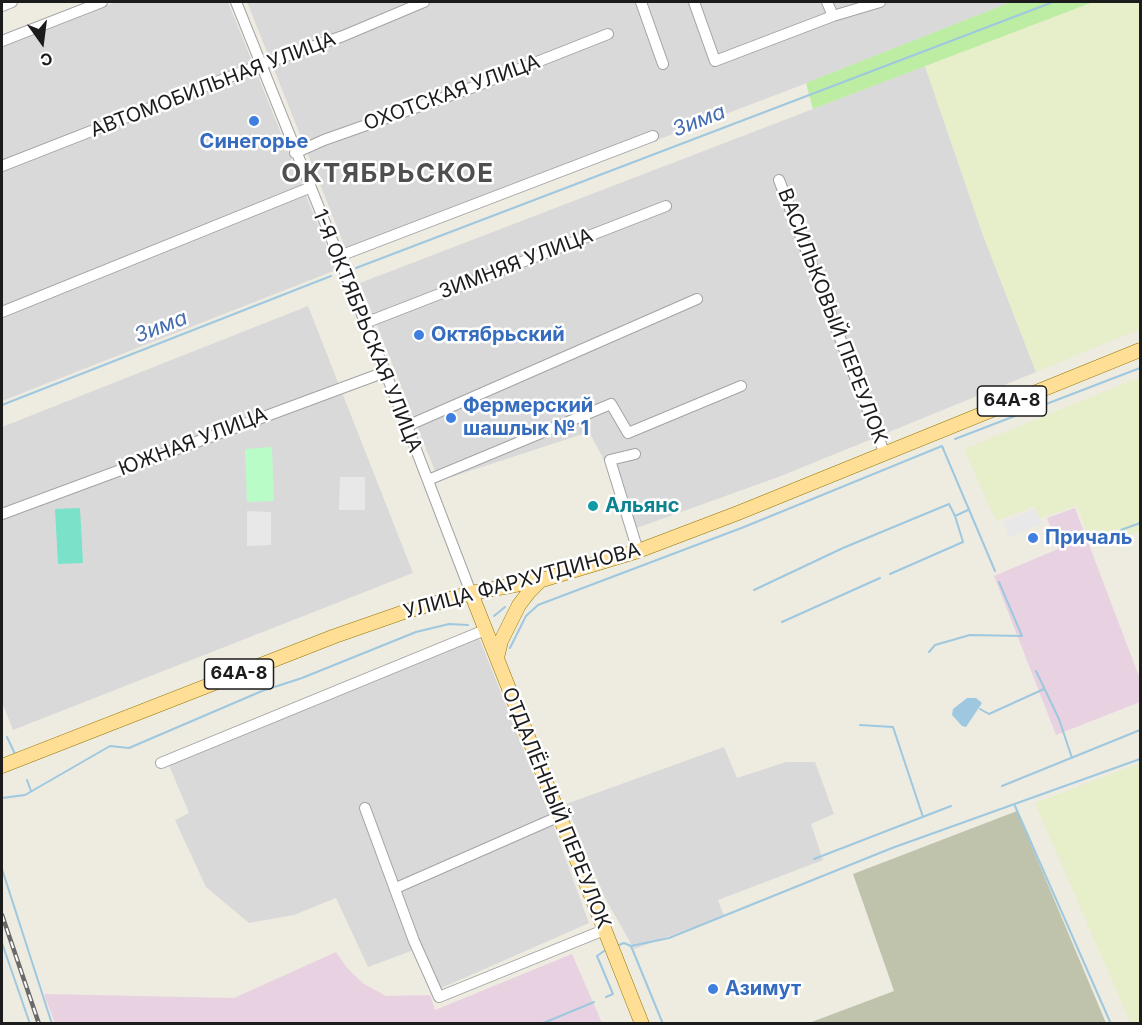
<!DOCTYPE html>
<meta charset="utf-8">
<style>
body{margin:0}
#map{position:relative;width:1142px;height:1025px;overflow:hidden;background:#eeebe1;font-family:Inter,sans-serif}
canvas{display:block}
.frame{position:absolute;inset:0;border:3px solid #1c1c1c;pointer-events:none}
.north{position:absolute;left:12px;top:12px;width:60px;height:60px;-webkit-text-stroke:4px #fff;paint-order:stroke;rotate:166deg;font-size:16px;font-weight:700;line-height:24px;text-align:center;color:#1c1c1c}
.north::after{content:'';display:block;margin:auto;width:21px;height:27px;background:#1c1c1c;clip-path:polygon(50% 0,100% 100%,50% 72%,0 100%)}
</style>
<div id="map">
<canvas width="1142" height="1025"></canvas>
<div class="frame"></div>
<div class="north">С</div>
</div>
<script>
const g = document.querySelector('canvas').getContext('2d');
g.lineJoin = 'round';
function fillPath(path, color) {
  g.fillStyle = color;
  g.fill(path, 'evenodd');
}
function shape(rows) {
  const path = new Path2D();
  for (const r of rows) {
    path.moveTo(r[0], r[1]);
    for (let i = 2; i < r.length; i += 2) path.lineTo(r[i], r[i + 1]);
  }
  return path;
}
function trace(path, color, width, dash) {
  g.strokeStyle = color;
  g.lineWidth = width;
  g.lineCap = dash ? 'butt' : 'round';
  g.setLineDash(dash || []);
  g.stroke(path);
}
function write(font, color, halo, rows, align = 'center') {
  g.font = font + ' Inter,sans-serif';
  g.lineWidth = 5;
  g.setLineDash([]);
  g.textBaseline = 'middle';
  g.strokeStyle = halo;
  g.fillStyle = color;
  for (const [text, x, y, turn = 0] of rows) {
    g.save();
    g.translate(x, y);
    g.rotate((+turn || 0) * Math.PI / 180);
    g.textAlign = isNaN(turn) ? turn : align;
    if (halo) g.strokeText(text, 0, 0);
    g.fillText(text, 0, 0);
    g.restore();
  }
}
fillPath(shape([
 [116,2,228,2,336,270,2,401,2,46],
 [247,2,1011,2,794,88,349,257],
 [925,66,983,235,1036,372,781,476,631,530,602,456,589,432,439,481,360,283],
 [308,306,413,573,13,730,2,702,2,427],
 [475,638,480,640,548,811,589,923,439,989,419,948,368,967,336,898,294,915,249,923,206,887,175,820,189,813,168,763],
 [724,747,737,778,786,762,815,762,834,814,811,824,823,860,718,900,724,916,634,949,605,898,566,804]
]), '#dad9d9');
fillPath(shape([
 [1075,508,1140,679,1140,702,1056,735,994,576,1058,549,1047,518],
 [336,952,348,969,364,984,386,996,430,995,435,1010,572,954,602,1023,55,1023,44,994,234,998]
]), '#e8d2e1');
fillPath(shape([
 [1017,811,1106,1023,809,1023,894,991,853,874]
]), '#c0c3ac');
fillPath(shape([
 [1093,2,1140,2,1140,329,1036,372,983,235,925,66],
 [1140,377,1140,532,1092,546,1077,506,1040,518,1034,506,996,521,964,449],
 [1140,763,1140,1023,1131,1024,1035,803]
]), '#e7eeca');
fillPath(shape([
 [1011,2,1093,2,813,109,806,83]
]), '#bdeca3');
fillPath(shape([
 [272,447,274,501,247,502,245,449]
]), '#bafcc8');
fillPath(shape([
 [80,508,83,563,58,564,55,509]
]), '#7ae2c8');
fillPath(shape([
 [340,477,365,477,365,510,339,510],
 [1036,509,1042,524,1009,537,1003,522],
 [247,511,271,512,271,545,247,546]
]), '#e8e8e8');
fillPath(shape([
 [967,698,976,698,982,703,966,727,962,726,952,715,953,709]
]), '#9ec8df');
trace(shape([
 [356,268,1053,2],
 [2,405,331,276],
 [955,439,1140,368],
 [1121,530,1140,523],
 [1092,542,1115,533],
 [890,574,963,542,955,516],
 [754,590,843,548,949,504,955,516,968,510],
 [494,616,505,607],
 [782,622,880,578],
 [510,648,526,616,538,605,744,527,942,446,995,571],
 [929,652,935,645,970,635,1022,636,999,582],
 [1036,671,1059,719,1072,758],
 [980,709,989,714,1044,689],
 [860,725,893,727,923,817],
 [7,737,15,754],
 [27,780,31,791],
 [1002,786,1140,730],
 [2,798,25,795,110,746,129,748,262,691,302,678,416,632,449,624,468,625],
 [1015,806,1111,1024],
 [814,859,951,806],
 [2,869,52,1024],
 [2,943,30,1024],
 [619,945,624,943,631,946,669,938,892,848,1140,759],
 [631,946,663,1024],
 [604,951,597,956,613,994,606,997],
 [541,1024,594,1002]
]), '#9ec8df', 2);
const minor = shape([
 [236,2,407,426,471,593],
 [641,2,663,64],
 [694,2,715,61,833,16,880,2],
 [827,2,833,16],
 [2,6,12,2],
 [2,41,102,2],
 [295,153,324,140,471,88,608,34],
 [2,166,260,65,343,36,424,2],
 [779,180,884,452],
 [337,257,653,136],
 [2,312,309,188],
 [365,323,666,206],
 [407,426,697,299],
 [635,454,610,460,638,551],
 [428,480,611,404,628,433,741,386],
 [2,514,385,372],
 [161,763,485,630],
 [365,808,414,941,439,997,604,930],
 [396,888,560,816]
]);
const major = shape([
 [471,593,642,1024],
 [497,658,501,641,519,605,529,592,541,580],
 [2,766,335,636,404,612,471,593,542,580,638,551,738,513,1140,350]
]);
trace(minor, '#a3a3a3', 12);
trace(major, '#947600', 15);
trace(minor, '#fff', 10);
trace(major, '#ffdf95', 14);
const rail = shape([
 [2,915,39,1024]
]);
trace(rail, '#6a6a6a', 4.5);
trace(rail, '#fff', 2, [7]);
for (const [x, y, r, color] of [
 [254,121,6,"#3f7fe0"],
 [419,335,6,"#3f7fe0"],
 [451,418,6,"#3f7fe0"],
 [593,506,6,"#0f9aa8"],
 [1033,538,6,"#3f7fe0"],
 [713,989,6,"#3f7fe0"]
]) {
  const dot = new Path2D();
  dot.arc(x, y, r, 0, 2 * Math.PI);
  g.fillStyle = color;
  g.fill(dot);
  trace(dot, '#fff', 2);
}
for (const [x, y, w] of [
 [1012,401,69],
 [239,674,69]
]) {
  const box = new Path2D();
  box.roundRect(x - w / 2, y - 15, w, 30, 4.5);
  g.fillStyle = '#fff';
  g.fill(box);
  trace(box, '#1c1c1c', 1.5);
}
write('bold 18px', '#1c1c1c', null, [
 ["64А-8",1012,401],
 ["64А-8",239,674]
]);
write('20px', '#1c1c1c', '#fff', [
 ["АВТОМОБИЛЬНАЯ УЛИЦА",213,85,-21],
 ["ОХОТСКАЯ УЛИЦА",452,93,-20],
 ["ЗИМНЯЯ УЛИЦА",516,264,-21],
 ["ВАСИЛЬКОВЫЙ ПЕРЕУЛОК",832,316,69],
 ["1-Я ОКТЯБРЬСКАЯ УЛИЦА",367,331,68],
 ["ЮЖНАЯ УЛИЦА",193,442,-21],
 ["УЛИЦА ФАРХУТДИНОВА",522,581,-15],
 ["ОТДАЛЁННЫЙ ПЕРЕУЛОК",556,808,68]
]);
write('bold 20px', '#366cbe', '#fff', [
 ["Синегорье",254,142,"center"],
 ["Октябрьский",431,335],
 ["Фермерский",463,406],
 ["шашлык № 1",463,429],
 ["Причаль",1045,538],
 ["Азимут",725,989]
], 'left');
write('bold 20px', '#0d838f', '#fff', [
 ["Альянс",605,506]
], 'left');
write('italic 21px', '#446cb0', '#fff', [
 ["Зима",699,121,-21],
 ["Зима",161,327,-21]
]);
g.letterSpacing = '1.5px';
write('bold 26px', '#4f4f4f', '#fff', [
 ["ОКТЯБРЬСКОЕ",388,174]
]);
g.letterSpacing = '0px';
</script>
